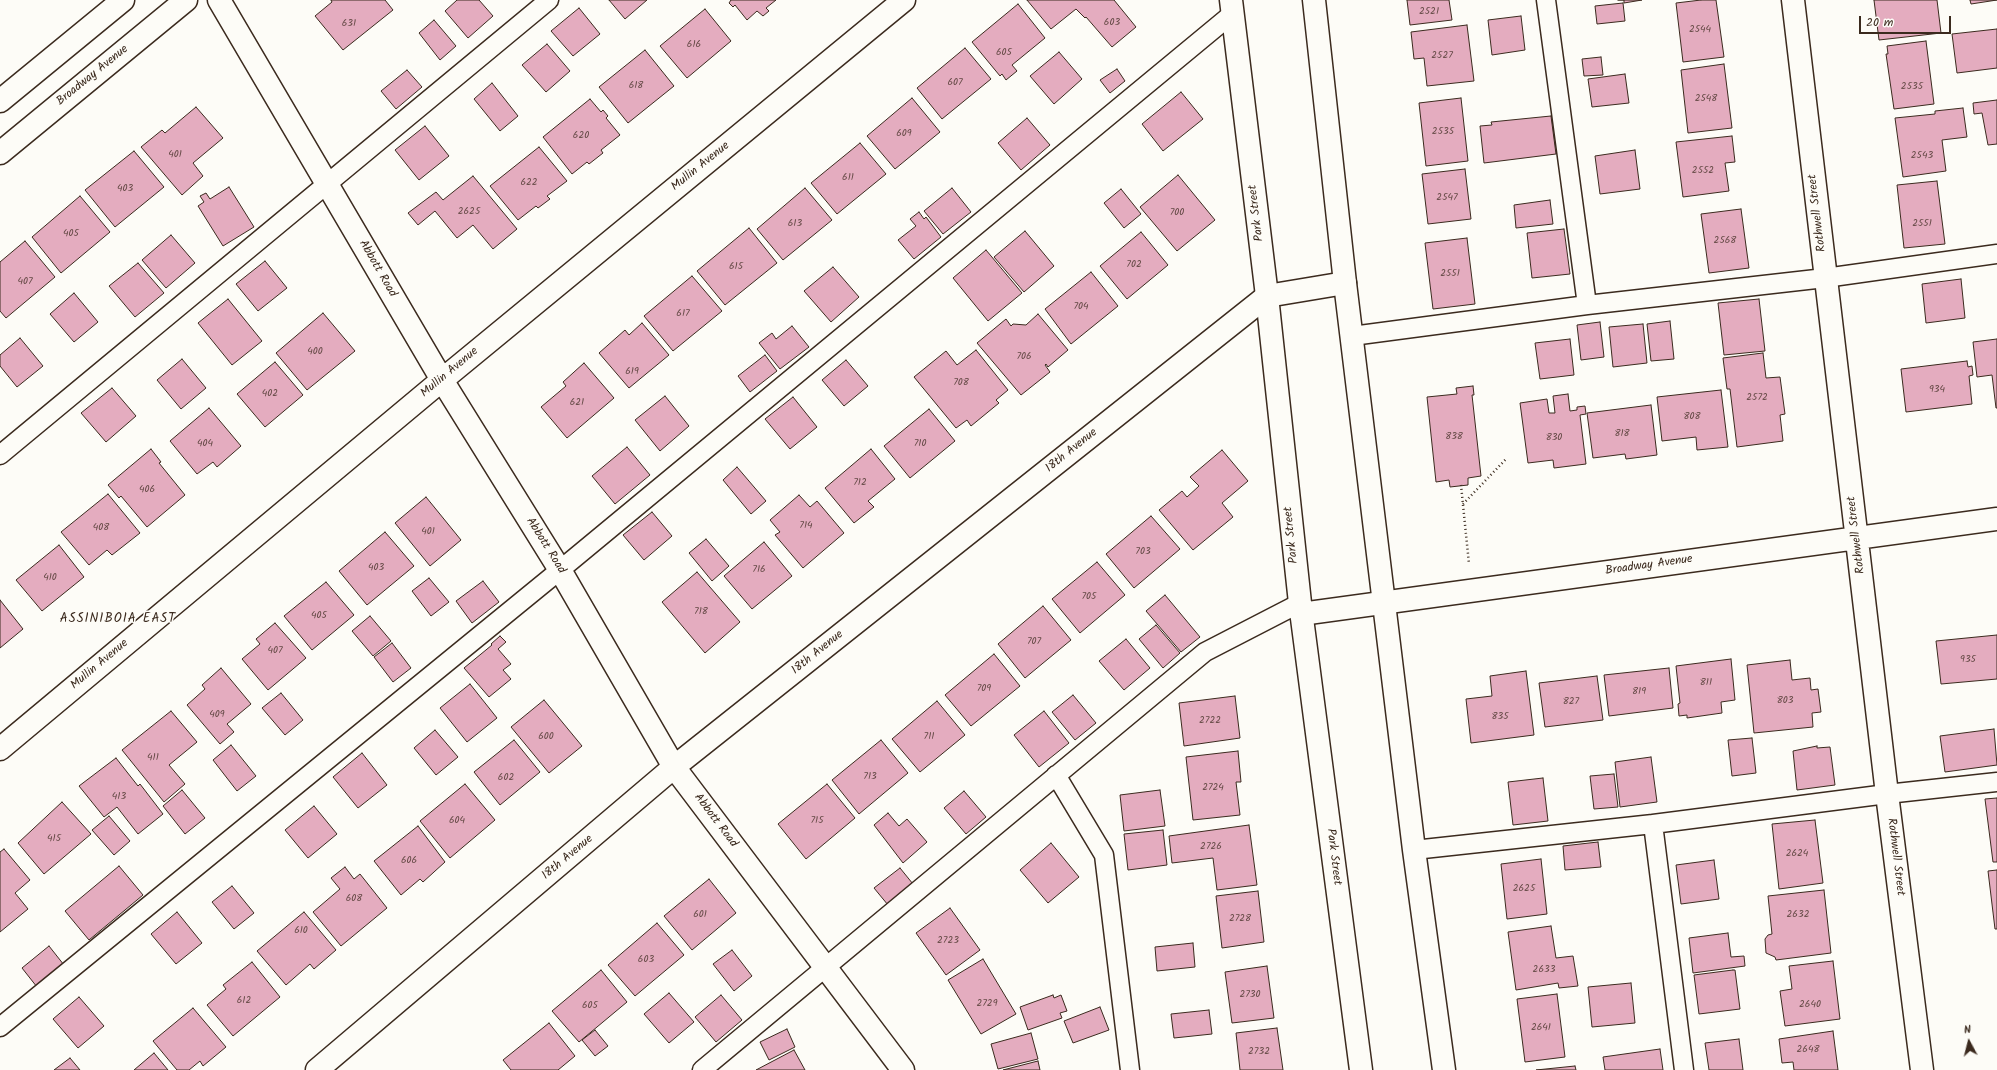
<!DOCTYPE html>
<style>
body{margin:0}
#map{position:relative;width:1997px;height:1070px;overflow:hidden;background:#fdfcf7;font-family:Kalam,sans-serif}
canvas{display:block}
.north{position:absolute;left:1949px;top:1022px;width:40px;height:40px;-webkit-text-stroke:3px #fdfcf7;paint-order:stroke;rotate:353deg;font-size:11px;font-weight:700;line-height:16px;text-align:center;color:#3b2a1e}
.north::after{content:'';display:block;margin:auto;width:14px;height:18px;background:#3b2a1e;clip-path:polygon(50% 0,100% 100%,50% 72%,0 100%)}
.scale{position:absolute;left:1859px;top:16px;width:92px;height:18px;box-sizing:border-box;border:2px solid #3b2a1e;border-top:0;padding-left:5px;font-size:12px;line-height:14px;white-space:nowrap;color:#3b2a1e;-webkit-text-stroke:3px #fdfcf7;paint-order:stroke}
</style>
<div id="map">
<canvas width="1997" height="1070"></canvas>
<div class="north">N</div>
<div class="scale">20 m</div>
</div>
<script>
const g = document.querySelector('canvas').getContext('2d');
g.lineJoin = 'round';
function fillPath(path, color) {
  g.fillStyle = color;
  g.fill(path, 'evenodd');
}
function shape(rows) {
  const path = new Path2D();
  for (const r of rows) {
    path.moveTo(r[0], r[1]);
    for (let i = 2; i < r.length; i += 2) path.lineTo(r[i], r[i + 1]);
  }
  return path;
}
function trace(path, color, width, dash) {
  g.strokeStyle = color;
  g.lineWidth = width;
  g.lineCap = dash ? 'butt' : 'round';
  g.setLineDash(dash || []);
  g.stroke(path);
}
function write(font, color, halo, rows, align = 'center') {
  g.font = font + ' Kalam,sans-serif';
  g.lineWidth = 3;
  g.setLineDash([]);
  g.textBaseline = 'middle';
  g.strokeStyle = halo;
  g.fillStyle = color;
  for (const [text, x, y, turn = 0] of rows) {
    g.save();
    g.translate(x, y);
    g.rotate((+turn || 0) * Math.PI / 180);
    g.textAlign = isNaN(turn) ? turn : align;
    if (halo) g.strokeText(text, 0, 0);
    g.fillText(text, 0, 0);
    g.restore();
  }
}
const building = shape([
 [331,0,385,0,393,10,343,50,315,16,332,2,331,0],
 [457,0,479,0,493,16,468,38,445,11,457,0],
 [609,0,647,0,625,19,609,0],
 [731,0,776,0,766,8,769,11,763,16,757,11,747,20,735,5,733,7,729,3,731,0],
 [1027,0,1114,0,1136,27,1112,47,1086,17,1085,18,1076,9,1051,29,1027,0],
 [1407,0,1449,0,1452,20,1410,25,1407,0],
 [1618,0,1642,0,1624,3,1624,0,1618,0],
 [1701,0,1716,0,1724,57,1683,62,1676,3,1701,0],
 [1874,0,1937,0,1941,33,1879,40,1874,0],
 [1970,0,1997,0,1971,4,1970,0],
 [1623,3,1625,21,1597,24,1595,6,1623,3],
 [1018,4,1045,38,1012,65,1017,71,1006,80,1002,74,1000,76,972,42,1018,4],
 [579,8,600,34,573,56,551,31,579,8],
 [705,9,731,41,687,78,660,46,705,9],
 [1521,16,1525,50,1492,55,1488,20,1521,16],
 [434,20,456,46,440,60,419,33,434,20],
 [1467,25,1474,81,1427,86,1424,58,1414,59,1411,32,1467,25],
 [1997,29,1997,68,1957,73,1952,34,1997,29],
 [1926,41,1934,104,1894,109,1886,54,1888,54,1887,46,1926,41],
 [547,44,570,71,546,92,522,65,547,44],
 [965,48,991,79,942,119,917,88,965,48],
 [645,50,674,86,628,123,599,87,645,50],
 [1059,52,1082,79,1054,104,1030,76,1059,52],
 [1601,57,1603,75,1584,76,1582,59,1601,57],
 [1724,64,1732,128,1688,133,1681,70,1724,64],
 [1117,69,1125,81,1110,93,1100,80,1117,69],
 [407,70,422,87,396,109,381,91,407,70],
 [1625,74,1629,103,1592,107,1588,79,1625,74],
 [492,83,518,116,500,131,474,99,492,83],
 [1181,92,1203,119,1163,151,1142,124,1181,92],
 [912,98,940,132,895,169,867,136,912,98],
 [1461,98,1468,161,1426,166,1419,103,1461,98],
 [590,99,601,112,603,110,608,116,606,118,620,135,601,150,603,153,589,164,587,162,572,174,543,137,590,99],
 [1997,100,1997,144,1988,145,1982,113,1974,114,1973,103,1997,100],
 [196,107,223,138,193,163,203,176,182,195,141,147,162,130,165,133,196,107],
 [1963,108,1967,137,1942,140,1946,171,1903,177,1895,118,1935,114,1935,111,1963,108],
 [1551,116,1556,154,1484,163,1480,126,1492,125,1491,122,1551,116],
 [1027,118,1050,145,1021,170,998,143,1027,118],
 [425,126,449,156,419,180,395,150,425,126],
 [1732,136,1735,162,1725,163,1729,191,1683,197,1676,142,1732,136],
 [860,143,886,174,837,214,811,183,860,143],
 [539,147,567,181,547,196,550,199,538,208,536,206,518,220,490,186,539,147],
 [1635,150,1640,189,1600,194,1595,156,1635,150],
 [134,151,164,187,115,227,85,190,134,151],
 [1465,169,1471,219,1428,224,1422,174,1465,169],
 [1178,175,1215,220,1177,251,1140,207,1178,175],
 [473,176,517,229,493,249,473,225,457,238,435,211,418,225,408,213,436,192,443,200,473,176],
 [1937,181,1945,244,1904,248,1897,185,1937,181],
 [229,187,254,227,223,246,198,206,204,202,200,196,206,193,210,199,229,187],
 [805,188,832,220,783,260,757,229,805,188],
 [952,188,971,212,943,234,924,211,952,188],
 [1121,189,1141,214,1124,228,1104,203,1121,189],
 [80,196,110,232,61,273,32,237,80,196],
 [1550,200,1553,224,1516,228,1514,205,1550,200],
 [1741,209,1749,268,1709,273,1701,214,1741,209],
 [919,212,924,219,926,217,941,237,914,259,898,240,916,226,910,219,919,212],
 [749,228,777,263,725,305,697,271,749,228],
 [1564,229,1570,274,1532,278,1527,233,1564,229],
 [1025,231,1054,266,1024,292,994,257,1025,231],
 [1141,232,1168,265,1127,299,1100,266,1141,232],
 [171,235,195,263,166,288,142,260,171,235],
 [1467,238,1475,304,1433,309,1425,243,1467,238],
 [25,241,55,277,6,318,0,311,0,262,25,241],
 [986,250,1022,293,988,321,953,278,986,250],
 [265,261,287,288,258,311,236,284,265,261],
 [138,263,164,293,135,317,109,286,138,263],
 [833,267,859,297,831,322,804,291,833,267],
 [1091,272,1118,306,1071,344,1045,309,1091,272],
 [692,276,722,311,673,351,644,316,692,276],
 [1961,279,1965,318,1926,323,1922,284,1961,279],
 [74,293,98,322,74,342,50,314,74,293],
 [228,299,262,341,232,365,198,323,228,299],
 [1759,299,1765,351,1724,355,1718,303,1759,299],
 [323,313,355,351,307,390,276,353,323,313],
 [1038,314,1068,350,1048,367,1046,364,1045,365,1050,372,1021,395,977,343,1006,319,1011,326,1013,324,1026,325,1038,314],
 [1670,321,1674,359,1651,361,1647,324,1670,321],
 [1600,322,1604,357,1581,360,1577,325,1600,322],
 [642,323,669,355,629,388,599,353,625,330,629,335,642,323],
 [1643,324,1647,363,1613,367,1609,327,1643,324],
 [792,326,809,347,780,369,759,343,772,333,776,339,792,326],
 [20,338,43,366,17,387,0,366,0,355,20,338],
 [1570,339,1574,375,1540,379,1535,343,1570,339],
 [1997,339,1997,408,1996,408,1992,375,1977,377,1973,342,1997,339],
 [976,350,1008,390,996,400,999,403,971,426,967,420,956,428,914,377,946,351,957,365,976,350],
 [1763,353,1766,378,1780,377,1785,414,1780,415,1783,441,1737,447,1730,389,1727,389,1723,358,1763,353],
 [765,355,777,371,750,392,738,376,765,355],
 [182,359,206,388,181,409,157,380,182,359],
 [846,360,868,386,844,406,822,380,846,360],
 [1967,361,1968,367,1972,366,1973,375,1969,376,1972,404,1906,412,1901,369,1967,361],
 [275,362,303,395,265,427,237,394,275,362],
 [584,363,614,398,567,438,541,407,566,386,563,382,584,363],
 [1473,386,1474,395,1472,395,1481,476,1468,478,1468,485,1450,487,1449,480,1436,482,1427,397,1457,394,1456,388,1473,386],
 [112,388,136,416,106,442,81,413,112,388],
 [1721,390,1728,447,1697,450,1696,437,1662,441,1657,397,1721,390],
 [1568,394,1570,411,1577,410,1577,407,1585,406,1586,414,1580,415,1586,464,1554,468,1553,460,1528,463,1520,403,1547,399,1549,413,1555,413,1553,396,1568,394],
 [665,396,689,426,660,451,635,420,665,396],
 [793,397,817,427,790,449,765,419,793,397],
 [1651,405,1657,455,1626,459,1625,454,1593,458,1587,413,1651,405],
 [209,408,241,446,217,467,213,462,197,474,170,441,209,408],
 [929,409,955,441,910,478,884,446,929,409],
 [627,447,650,475,615,504,592,476,627,447],
 [151,449,161,462,159,463,185,495,147,527,121,496,119,498,108,485,151,449],
 [871,449,895,479,868,501,874,507,854,523,825,488,871,449],
 [1222,450,1248,481,1222,503,1233,517,1193,550,1159,510,1182,491,1187,497,1199,486,1190,477,1222,450],
 [737,467,766,501,751,514,723,480,737,467],
 [108,494,140,533,112,555,107,550,89,565,61,532,108,494],
 [799,495,810,507,817,501,844,533,803,568,775,535,780,532,770,520,799,495],
 [426,497,461,540,430,566,395,523,426,497],
 [652,512,672,536,644,560,623,535,652,512],
 [1151,516,1180,549,1134,588,1106,554,1151,516],
 [385,532,414,566,367,605,339,571,385,532],
 [706,539,729,566,712,581,689,553,706,539],
 [764,542,792,576,752,609,724,576,764,542],
 [59,545,84,577,42,611,16,580,59,545],
 [1097,562,1125,595,1080,633,1052,599,1097,562],
 [697,572,740,622,705,653,662,602,697,572],
 [429,578,449,602,431,616,412,591,429,578],
 [483,581,499,602,472,623,456,601,483,581],
 [326,582,354,615,312,650,284,616,326,582],
 [1165,595,1200,637,1181,652,1146,611,1165,595],
 [0,600,23,629,0,648,0,600],
 [1043,606,1071,640,1025,678,998,644,1043,606],
 [370,616,391,641,373,656,352,631,370,616],
 [275,623,306,658,268,690,242,659,260,644,256,639,275,623],
 [1156,625,1180,653,1163,668,1139,639,1156,625],
 [1997,635,1997,679,1941,684,1936,641,1997,635],
 [500,636,506,642,498,649,511,664,503,670,511,679,489,697,464,668,492,645,491,644,500,636],
 [1126,639,1150,668,1124,690,1099,661,1126,639],
 [392,643,411,668,393,682,374,657,392,643],
 [994,654,1020,686,971,726,945,695,994,654],
 [1731,659,1735,700,1721,702,1722,713,1687,718,1687,715,1679,716,1678,704,1680,703,1676,666,1731,659],
 [1790,660,1792,680,1810,678,1811,690,1818,689,1821,712,1812,713,1813,727,1754,733,1747,665,1790,660],
 [221,668,251,704,227,724,234,732,220,744,187,705,205,689,202,685,221,668],
 [1669,668,1673,708,1609,716,1604,675,1669,668],
 [1526,671,1534,735,1471,743,1466,699,1492,696,1490,676,1526,671],
 [1597,676,1603,720,1545,727,1539,683,1597,676],
 [470,684,497,718,467,742,440,708,470,684],
 [281,693,303,720,285,735,262,708,281,693],
 [1073,695,1096,723,1075,740,1052,712,1073,695],
 [1235,696,1240,738,1184,746,1179,703,1235,696],
 [544,700,582,746,549,773,511,727,544,700],
 [937,701,965,735,920,772,892,739,937,701],
 [171,711,197,742,169,765,185,784,164,802,122,750,171,711],
 [1044,711,1069,743,1039,767,1014,735,1044,711],
 [1994,729,1997,765,1945,772,1940,736,1994,729],
 [435,730,458,757,436,775,414,748,435,730],
 [1752,738,1756,773,1732,776,1728,740,1752,738],
 [514,740,540,772,500,805,474,772,514,740],
 [881,740,908,773,859,814,832,780,881,740],
 [231,745,256,776,237,791,213,760,231,745],
 [1817,746,1817,748,1830,747,1835,785,1797,790,1793,751,1817,746],
 [1238,751,1241,782,1236,782,1240,815,1193,820,1186,757,1238,751],
 [362,753,387,785,358,808,333,777,362,753],
 [1651,757,1657,802,1620,807,1615,762,1651,757],
 [116,758,138,786,140,784,163,814,138,834,117,807,104,817,79,786,116,758],
 [1614,774,1618,807,1594,809,1590,776,1614,774],
 [1543,778,1548,821,1513,825,1508,782,1543,778],
 [465,784,495,820,450,858,420,821,465,784],
 [827,784,855,818,806,859,778,824,827,784],
 [182,790,205,818,185,834,163,806,182,790],
 [1160,790,1165,826,1124,831,1120,795,1160,790],
 [964,791,986,817,966,834,944,808,964,791],
 [1997,798,1997,862,1993,862,1985,799,1997,798],
 [62,802,91,834,44,874,18,843,62,802],
 [314,806,337,834,308,858,285,830,314,806],
 [888,813,899,826,907,819,927,842,903,863,874,825,888,813],
 [109,816,130,841,114,855,92,830,109,816],
 [1815,820,1823,883,1779,889,1772,824,1815,820],
 [1249,825,1257,885,1217,890,1213,858,1172,863,1169,836,1249,825],
 [418,826,445,862,423,882,420,879,401,895,374,861,418,826],
 [1163,830,1167,865,1128,870,1124,834,1163,830],
 [1598,842,1601,867,1565,870,1563,846,1598,842],
 [1051,843,1079,877,1048,903,1020,870,1051,843],
 [4,849,30,880,15,893,28,909,0,932,0,852,4,849],
 [1541,859,1547,914,1507,919,1501,864,1541,859],
 [1714,860,1719,899,1681,904,1676,865,1714,860],
 [119,866,143,895,89,940,65,911,119,866],
 [345,867,354,879,360,874,387,908,341,946,313,912,340,889,331,878,345,867],
 [900,868,913,884,888,905,874,888,900,868],
 [1997,870,1997,929,1995,929,1988,871,1997,870],
 [709,879,736,913,692,950,664,916,709,879],
 [232,886,254,913,234,929,212,902,232,886],
 [1824,890,1831,953,1776,960,1775,957,1766,953,1765,939,1768,935,1772,934,1768,896,1824,890],
 [1258,891,1264,942,1222,948,1216,896,1258,891],
 [950,908,980,950,946,975,916,933,950,908],
 [177,912,202,943,176,964,151,934,177,912],
 [304,912,336,950,314,969,310,964,286,985,257,951,304,912],
 [657,923,684,955,635,996,608,965,657,923],
 [1551,926,1556,958,1573,956,1578,986,1559,988,1558,983,1516,990,1508,932,1551,926],
 [1728,933,1731,957,1744,956,1745,966,1693,973,1689,938,1728,933],
 [1193,943,1195,967,1157,971,1155,947,1193,943],
 [49,946,64,965,37,987,22,968,49,946],
 [732,950,752,976,734,991,713,964,732,950],
 [983,959,1016,1014,981,1034,948,980,983,959],
 [1833,961,1840,1019,1785,1026,1780,991,1792,989,1789,966,1833,961],
 [252,962,280,997,233,1036,207,1005,226,989,223,985,252,962],
 [1267,966,1274,1018,1232,1023,1225,972,1267,966],
 [601,970,627,1002,579,1042,552,1011,601,970],
 [1733,970,1735,970,1740,1009,1699,1014,1694,975,1733,970],
 [1631,983,1635,1023,1592,1027,1588,987,1631,983],
 [669,993,694,1022,669,1043,644,1014,669,993],
 [1557,994,1565,1057,1525,1062,1517,999,1557,994],
 [721,995,742,1020,716,1042,695,1017,721,995],
 [1053,995,1054,998,1061,995,1067,1011,1060,1013,1062,1018,1028,1030,1020,1007,1053,995],
 [79,997,104,1026,78,1048,53,1019,79,997],
 [1100,1007,1109,1030,1073,1043,1064,1021,1100,1007],
 [193,1008,226,1047,203,1066,200,1061,189,1070,177,1070,153,1041,193,1008],
 [1209,1010,1212,1034,1174,1038,1171,1014,1209,1010],
 [549,1023,575,1056,558,1070,511,1070,503,1060,549,1023],
 [1277,1028,1283,1070,1240,1070,1236,1033,1277,1028],
 [787,1029,795,1047,769,1060,760,1042,787,1029],
 [595,1030,608,1046,595,1056,582,1040,595,1030],
 [1833,1031,1838,1070,1794,1070,1793,1062,1782,1063,1779,1039,1833,1031],
 [1031,1033,1038,1059,998,1069,991,1044,1031,1033],
 [1739,1039,1743,1070,1709,1070,1705,1043,1739,1039],
 [1660,1049,1663,1070,1605,1070,1603,1057,1660,1049],
 [794,1050,805,1070,756,1070,794,1050],
 [154,1053,168,1070,134,1070,154,1053],
 [70,1058,80,1070,54,1070,70,1058],
 [1038,1061,1040,1070,1003,1070,1038,1061],
 [1575,1066,1576,1070,1536,1070,1575,1066]
]);
fillPath(building, '#e4acbf');
trace(building, '#3b2a1e', 1);
const lane = shape([
 [1546,0,1587,305],
 [1352,336,1587,305,1825,278,1997,254],
 [0,455,549,0],
 [1056,775,1104,855,1130,1070],
 [1653,824,1684,1070],
 [1414,850,1653,824,1887,794,1997,782],
 [0,1027,560,570,1232,14],
 [702,1070,1205,652,1300,603]
]);
const street = shape([
 [219,0,442,380,560,570,674,767,903,1070],
 [1793,0,1887,794,1922,1070],
 [1301,614,1997,519],
 [0,749,442,380,904,0],
 [317,1070,674,767,1267,296,1345,283]
]);
const secondary = shape([
 [1231,0,1267,296,1300,603,1361,1070],
 [1314,0,1345,283,1414,850,1444,1070],
 [0,101,123,0],
 [0,153,186,0]
]);
trace(lane, '#3b2a1e', 21);
trace(street, '#3b2a1e', 25);
trace(secondary, '#3b2a1e', 25);
trace(shape([
 [1461,485,1469,564],
 [1463,504,1507,458]
]), '#3b2a1e', 2.5, [1, 3]);
trace(lane, '#fdfcf7', 18);
trace(street, '#fdfcf7', 22);
trace(secondary, '#fdfcf7', 22);
write('10px', '#654a46', null, [
 ["2521",1429,12],
 ["603",1112,23],
 ["631",349,24],
 ["2544",1700,30],
 ["616",694,45],
 ["605",1004,53],
 ["2527",1442,56],
 ["607",955,83],
 ["618",636,86],
 ["2535",1912,87],
 ["2548",1706,99],
 ["2535",1443,132],
 ["609",904,134],
 ["620",581,136],
 ["401",175,155],
 ["2543",1922,156],
 ["2552",1703,171],
 ["611",848,178],
 ["622",529,183],
 ["403",125,189],
 ["2547",1447,198],
 ["2625",469,212],
 ["700",1177,213],
 ["613",795,224],
 ["2551",1922,224],
 ["405",71,234],
 ["2568",1725,241],
 ["702",1134,265],
 ["615",736,267],
 ["2551",1450,274],
 ["407",25,282],
 ["704",1081,307],
 ["617",683,314],
 ["400",315,352],
 ["706",1024,357],
 ["619",632,372],
 ["708",961,383],
 ["934",1937,390],
 ["402",270,394],
 ["2572",1757,398],
 ["621",577,403],
 ["808",1692,417],
 ["818",1622,434],
 ["838",1454,437],
 ["830",1554,438],
 ["404",205,444],
 ["710",920,444],
 ["712",860,483],
 ["406",147,490],
 ["714",806,526],
 ["408",101,528],
 ["401",428,532],
 ["703",1143,552],
 ["403",376,568],
 ["716",759,570],
 ["410",50,578],
 ["705",1089,597],
 ["718",701,612],
 ["405",319,616],
 ["707",1034,642],
 ["407",275,651],
 ["935",1968,660],
 ["811",1706,683],
 ["709",984,689],
 ["819",1639,692],
 ["803",1785,701],
 ["827",1571,702],
 ["409",217,715],
 ["835",1500,717],
 ["2722",1210,721],
 ["600",546,737],
 ["711",929,737],
 ["411",153,758],
 ["713",870,777],
 ["602",506,778],
 ["2724",1213,788],
 ["413",119,797],
 ["604",457,821],
 ["715",817,821],
 ["415",54,839],
 ["2726",1211,847],
 ["2624",1797,854],
 ["606",409,861],
 ["2625",1524,889],
 ["608",354,899],
 ["601",700,915],
 ["2632",1798,915],
 ["2728",1240,919],
 ["610",301,931],
 ["2723",948,941],
 ["603",646,960],
 ["2633",1544,970],
 ["2730",1250,995],
 ["612",244,1001],
 ["2729",987,1004],
 ["2640",1810,1005],
 ["605",590,1006],
 ["2641",1541,1028],
 ["2648",1808,1050],
 ["2732",1259,1052]
]);
write('12px', '#3b2a1e', '#fdfcf7', [
 ["Broadway Avenue",93,76,-39],
 ["Mullin Avenue",701,167,-39],
 ["Park Street",1257,213,-97],
 ["Rothwell Street",1818,213,-97],
 ["Abbott Road",377,269,60],
 ["Mullin Avenue",450,373,-40],
 ["18th Avenue",1072,451,-39],
 ["Park Street",1292,535,-96],
 ["Rothwell Street",1857,535,-97],
 ["Abbott Road",545,546,58],
 ["Broadway Avenue",1649,566,-8],
 ["18th Avenue",818,653,-39],
 ["Mullin Avenue",100,665,-40],
 ["Abbott Road",715,821,53],
 ["Park Street",1333,857,83],
 ["Rothwell Street",1895,857,83],
 ["18th Avenue",568,858,-40]
]);
g.letterSpacing = '1px';
write('13px', '#3b2a1e', '#fdfcf7', [
 ["ASSINIBOIA EAST",118,620]
]);
g.letterSpacing = '0px';
</script>
